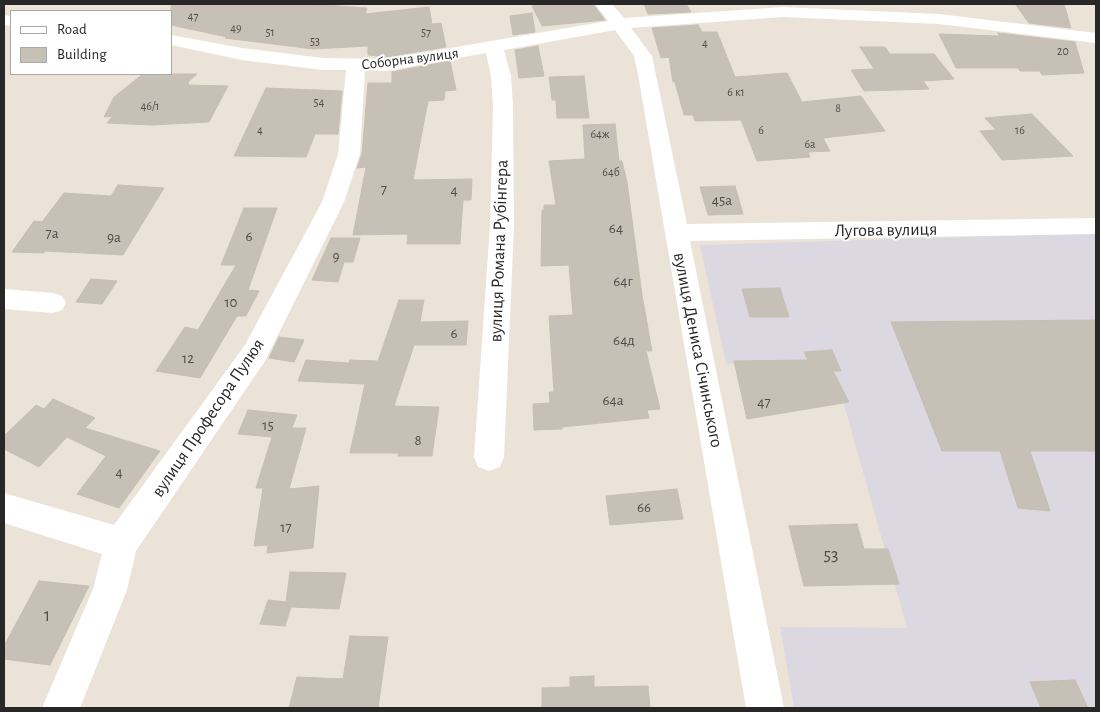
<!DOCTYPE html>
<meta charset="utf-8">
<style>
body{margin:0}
#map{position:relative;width:1100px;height:712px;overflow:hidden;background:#ebe3d7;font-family:"Alegreya Sans",sans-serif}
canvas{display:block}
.frame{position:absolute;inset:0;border:5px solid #272727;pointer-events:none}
.legend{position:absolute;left:10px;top:10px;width:162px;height:65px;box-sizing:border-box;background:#fff;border:1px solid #a9a9a9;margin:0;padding:6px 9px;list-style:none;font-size:15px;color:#272727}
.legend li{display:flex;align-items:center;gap:10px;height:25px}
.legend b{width:25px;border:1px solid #a9a9a9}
</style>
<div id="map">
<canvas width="1100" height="712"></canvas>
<div class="frame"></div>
<ul class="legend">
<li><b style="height:6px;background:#fff"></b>Road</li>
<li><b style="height:14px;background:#c6c0b7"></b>Building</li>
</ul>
</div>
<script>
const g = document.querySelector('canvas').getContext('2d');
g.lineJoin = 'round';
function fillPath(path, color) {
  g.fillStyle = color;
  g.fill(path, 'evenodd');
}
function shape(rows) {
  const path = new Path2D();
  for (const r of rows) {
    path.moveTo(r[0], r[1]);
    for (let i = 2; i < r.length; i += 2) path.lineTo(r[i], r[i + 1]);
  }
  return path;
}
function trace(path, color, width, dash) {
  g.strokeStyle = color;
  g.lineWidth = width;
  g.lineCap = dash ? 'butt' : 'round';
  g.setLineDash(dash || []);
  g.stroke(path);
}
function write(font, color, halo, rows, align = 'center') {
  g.font = font + ' "Alegreya Sans",sans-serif';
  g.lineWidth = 4;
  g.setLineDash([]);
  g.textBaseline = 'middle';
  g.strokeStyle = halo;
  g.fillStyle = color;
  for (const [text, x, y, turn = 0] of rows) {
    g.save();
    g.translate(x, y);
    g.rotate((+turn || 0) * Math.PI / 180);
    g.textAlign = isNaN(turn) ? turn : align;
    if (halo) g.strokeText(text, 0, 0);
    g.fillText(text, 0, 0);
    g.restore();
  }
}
fillPath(shape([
 [1096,233,1096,708,794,708,780,627,907,628,833,366,827,359,726,364,700,245]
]), '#dcd8e2');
const building = shape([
 [171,4,310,4,367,8,365,14,429,7,432,24,441,23,446,47,386,57,368,55,368,46,313,49,225,38,227,37,171,25,171,4],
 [548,4,593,4,605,20,542,26,532,6,548,4],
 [644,4,686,4,691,12,648,14,644,4],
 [1015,4,1064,4,1071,28,1029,23,1015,4],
 [532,13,535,32,513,35,510,16,532,13],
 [698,25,702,32,717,32,735,77,787,73,802,102,861,96,885,131,823,138,830,151,808,152,810,157,757,161,741,120,695,121,693,115,684,115,675,82,673,82,669,57,661,58,652,28,698,25],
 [998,33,1075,42,1084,73,1042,75,1040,71,1020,71,1018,68,956,68,939,34,999,36,998,33],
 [538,46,544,76,519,78,515,50,538,46],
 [860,47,885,47,890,54,934,54,954,79,923,81,929,89,864,91,851,70,874,69,860,47],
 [450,61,456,90,445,91,444,100,428,101,413,180,472,179,471,200,463,200,460,244,407,244,408,234,353,235,366,167,357,168,362,154,368,83,392,83,392,72,450,61],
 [143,74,197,74,188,82,189,85,228,86,209,122,152,125,107,123,113,116,104,117,114,97,143,74],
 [584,76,589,118,557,118,556,100,552,100,549,77,584,76],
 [266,88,342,91,338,134,315,134,306,157,234,156,266,88],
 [1032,114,1073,156,1002,160,980,131,996,130,985,118,1032,114],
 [615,124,619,161,622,161,627,182,642,295,652,351,646,351,660,409,647,410,649,418,562,427,562,429,534,430,533,404,550,403,549,392,554,392,549,316,573,315,569,265,541,266,542,210,544,210,544,205,556,205,549,161,585,159,583,125,615,124],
 [118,185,164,188,123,255,45,251,44,253,12,252,34,221,42,222,64,193,111,196,118,185],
 [735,186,743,214,708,215,700,187,735,186],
 [244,208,277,208,248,290,259,291,246,316,237,316,200,378,156,371,185,327,198,330,236,265,221,265,244,208],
 [331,238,360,238,353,262,344,262,338,282,312,280,331,238],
 [91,279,117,281,102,304,76,302,91,279],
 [780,288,789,317,750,317,742,289,780,288],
 [399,300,424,300,420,322,468,321,466,345,414,345,394,406,439,407,432,456,398,456,399,453,350,453,365,384,298,381,306,360,349,363,350,360,378,361,399,300],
 [1096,320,1096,451,1030,451,1050,511,1018,508,1000,451,942,451,891,322,1096,320],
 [279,337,304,340,294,362,269,358,279,337],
 [832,350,841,371,833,371,849,402,747,419,734,361,808,360,804,352,832,350],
 [53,399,95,418,85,428,160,451,119,508,77,494,106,456,67,437,39,467,4,449,4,436,36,405,44,409,53,399],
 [248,410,297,415,292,428,306,428,289,489,319,486,313,548,267,553,268,545,254,546,263,488,256,488,272,437,238,434,248,410],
 [677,489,683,519,610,525,606,496,677,489],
 [857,524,864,549,888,549,899,584,804,586,789,526,857,524],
 [290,572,346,573,339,609,291,607,285,626,260,624,268,600,286,602,290,572],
 [39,581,89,586,50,665,4,659,4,646,39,581],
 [350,636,388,637,378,708,289,708,297,677,343,679,350,636],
 [594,676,594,687,648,686,650,708,542,708,542,688,570,687,570,677,594,676],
 [1075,680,1088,708,1041,708,1030,682,1075,680]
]);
fillPath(building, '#c6c0b7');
trace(building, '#c6bfb1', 1);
fillPath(shape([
 [595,4,612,4,624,18,783,7,939,14,1096,33,1096,43,939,24,783,17,631,28,652,56,687,224,1096,218,1096,234,690,241,784,708,746,708,638,74,634,56,615,30,504,50,511,76,513,107,514,225,504,457,500,467,489,471,478,467,474,457,490,225,493,107,491,76,486,53,386,71,365,70,360,154,344,202,265,361,136,551,127,590,80,708,42,708,93,589,102,554,4,523,4,493,114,525,245,345,322,202,338,154,346,70,323,70,242,60,171,45,171,35,242,48,323,58,386,59,608,21,595,4],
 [4,15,11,16,11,26,4,25,4,15],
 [4,289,53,293,62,296,66,303,62,310,53,313,4,309,4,289]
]), '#fff');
write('12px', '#4f4d4b', null, [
 ["47",193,16],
 ["49",236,28],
 ["51",270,32],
 ["57",426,32],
 ["53",315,41],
 ["4",705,43],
 ["20",1063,51],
 ["6 к1",736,92],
 ["54",319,102],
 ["46/1",150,106],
 ["8",838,108],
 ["4",260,130],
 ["6",761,130],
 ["16",1020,130],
 ["64ж",600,134],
 ["6а",810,144],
 ["64б",611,172]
]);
write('15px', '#272727', '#fff', [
 ["Соборна вулиця",410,59,-7]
]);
write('15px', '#4f4d4b', null, [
 ["7",384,189],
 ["4",454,190],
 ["45а",722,200],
 ["64",616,228],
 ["7а",52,233],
 ["6",249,236],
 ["9а",114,237],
 ["9",336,256],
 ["64г",623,281],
 ["10",231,302],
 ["6",454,333],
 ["64д",624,340],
 ["12",188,358],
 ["64а",613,400],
 ["47",764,402],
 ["15",268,425],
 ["8",418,440],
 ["4",119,472],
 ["66",644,507],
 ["17",286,527]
]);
write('18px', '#272727', '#fff', [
 ["Лугова вулиця",886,230,-1],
 ["вулиця Романа Рубінгера",499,251,-88],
 ["вулиця Дениса Січинського",698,350,79],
 ["вулиця Професора Пулюя",208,418,-56]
]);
write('18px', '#4f4d4b', null, [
 ["53",831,555],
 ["1",47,616]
]);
</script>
